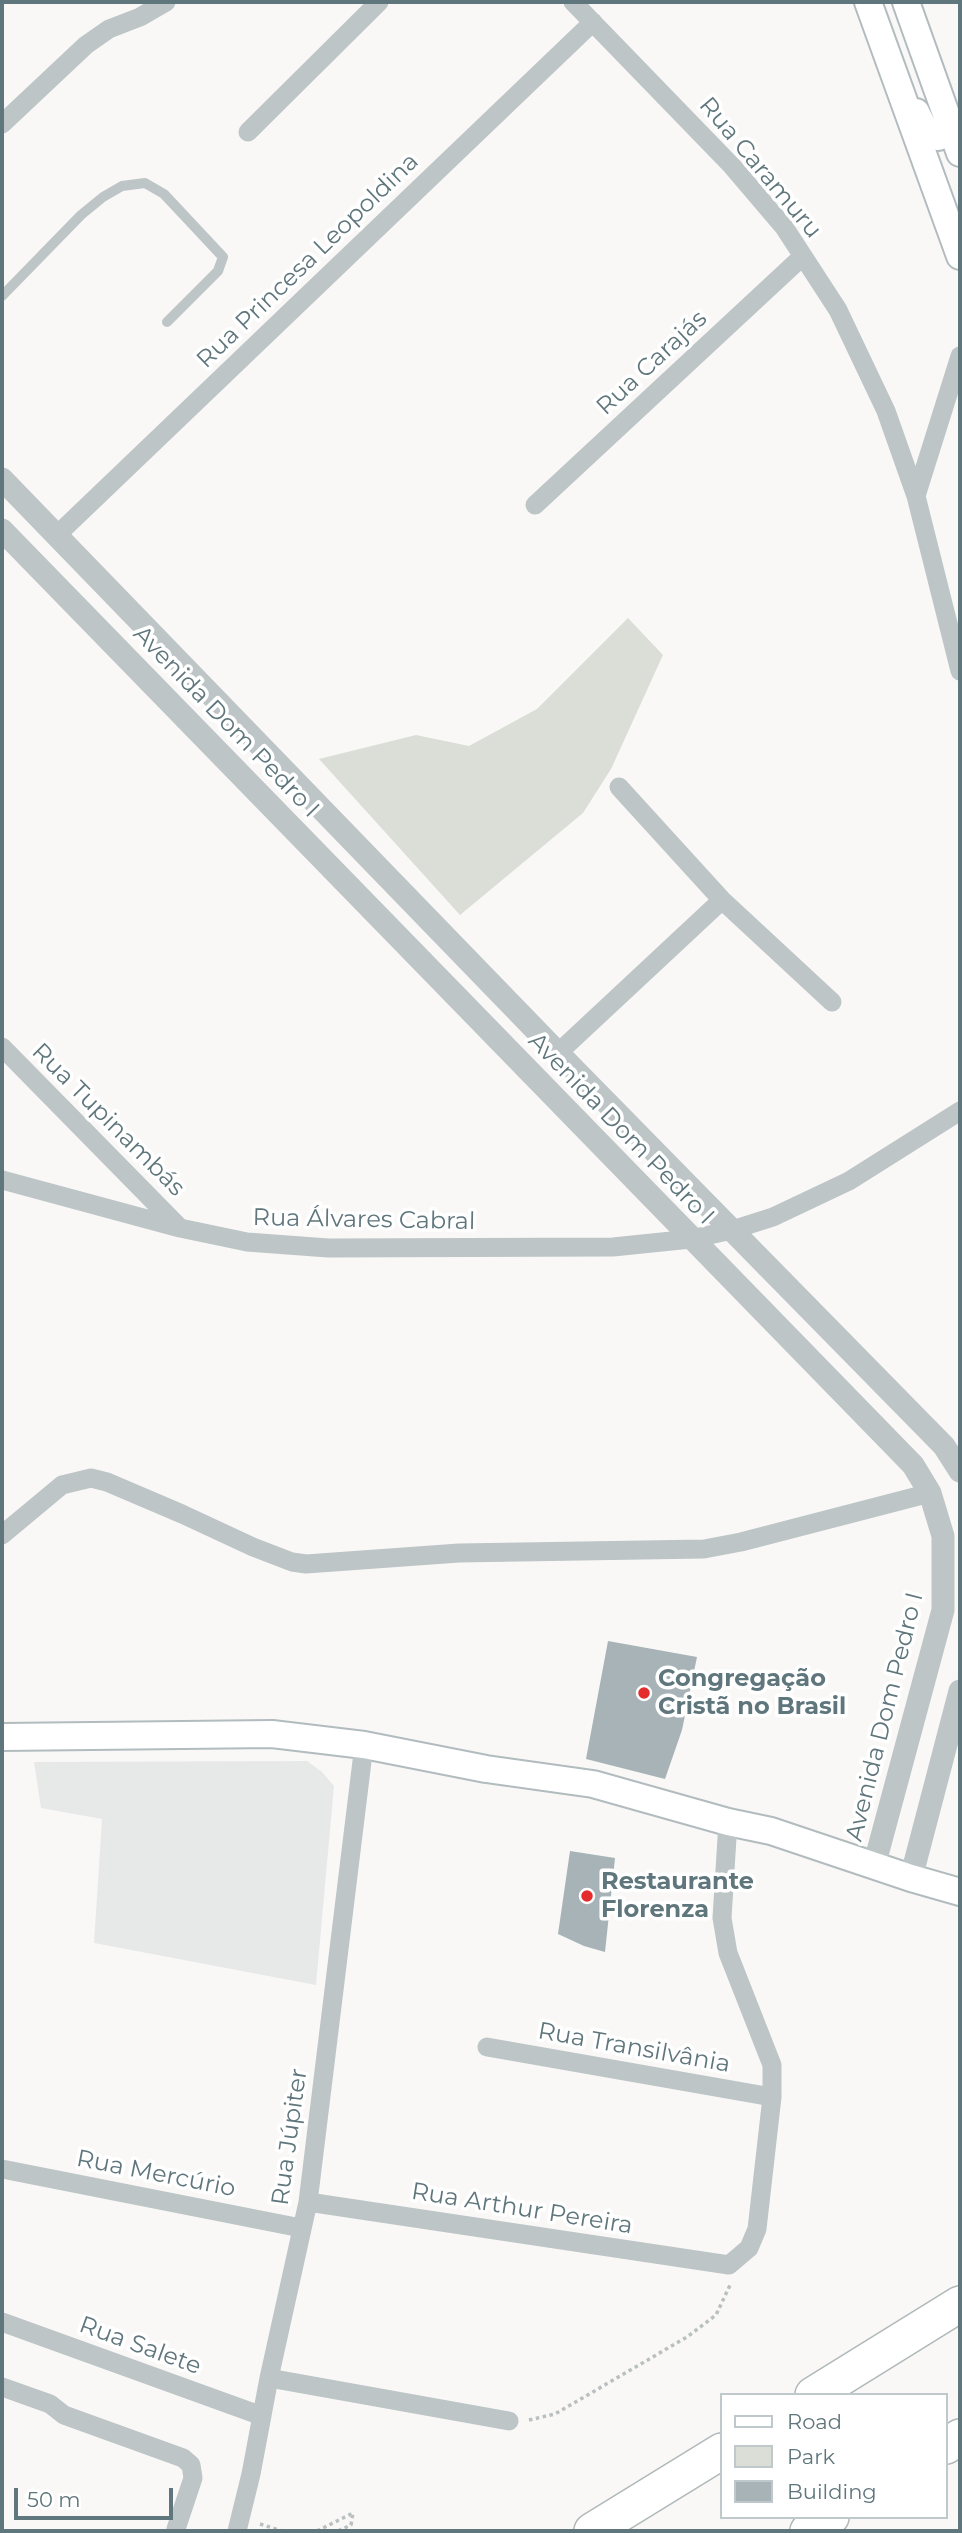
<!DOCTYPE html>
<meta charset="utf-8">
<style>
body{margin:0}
#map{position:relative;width:962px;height:2533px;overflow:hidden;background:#f9f8f7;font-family:Montserrat,sans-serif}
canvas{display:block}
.frame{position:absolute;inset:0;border:4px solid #5f767c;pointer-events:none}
.legend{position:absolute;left:720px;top:2393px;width:228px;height:126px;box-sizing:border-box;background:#fff;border:2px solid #bfc8cb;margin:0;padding:9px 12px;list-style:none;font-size:21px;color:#5f767c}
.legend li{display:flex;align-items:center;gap:14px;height:35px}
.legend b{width:35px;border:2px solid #bfc8cb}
.scale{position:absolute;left:14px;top:2488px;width:159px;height:32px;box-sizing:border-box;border:4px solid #5f767c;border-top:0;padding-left:9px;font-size:21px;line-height:24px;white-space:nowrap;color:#5f767c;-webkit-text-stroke:5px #fff;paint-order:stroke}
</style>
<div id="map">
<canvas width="962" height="2533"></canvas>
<div class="frame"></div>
<ul class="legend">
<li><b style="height:9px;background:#fff"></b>Road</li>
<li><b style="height:19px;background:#daded6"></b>Park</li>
<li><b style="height:19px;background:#a7b3b6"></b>Building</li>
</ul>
<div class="scale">50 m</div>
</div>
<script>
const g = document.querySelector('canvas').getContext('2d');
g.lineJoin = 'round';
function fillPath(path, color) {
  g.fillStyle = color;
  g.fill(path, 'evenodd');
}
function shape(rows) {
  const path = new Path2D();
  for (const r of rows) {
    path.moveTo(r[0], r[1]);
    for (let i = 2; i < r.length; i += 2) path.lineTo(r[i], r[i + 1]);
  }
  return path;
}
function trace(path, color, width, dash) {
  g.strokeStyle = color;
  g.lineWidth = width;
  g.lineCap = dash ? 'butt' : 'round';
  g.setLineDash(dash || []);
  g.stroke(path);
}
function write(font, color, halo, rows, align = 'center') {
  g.font = font + ' Montserrat,sans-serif';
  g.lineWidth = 7;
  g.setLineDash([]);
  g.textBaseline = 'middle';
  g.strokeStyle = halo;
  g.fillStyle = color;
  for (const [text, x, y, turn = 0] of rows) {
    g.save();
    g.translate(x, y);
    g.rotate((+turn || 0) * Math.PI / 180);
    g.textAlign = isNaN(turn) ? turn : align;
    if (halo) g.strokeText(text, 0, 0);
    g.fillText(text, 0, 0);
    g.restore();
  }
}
fillPath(shape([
 [307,1761,322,1772,334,1786,316,1985,94,1943,102,1819,41,1808,34,1762]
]), '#e7e8e8');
fillPath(shape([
 [628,618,663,655,611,769,583,813,460,915,319,759,416,735,469,746,537,709]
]), '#daded6');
fillPath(shape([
 [608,1641,697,1657,682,1730,665,1779,586,1759],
 [570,1851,615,1858,605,1952,584,1946,558,1934]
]), '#a7b3b6');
const secondary = shape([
 [868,2,960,256],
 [906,2,960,153],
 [916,112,926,132,932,136,938,137,953,132],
 [2,1737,272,1734,364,1745,486,1769,593,1784,728,1822,771,1831,911,1878,960,1892]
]);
const motorway = shape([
 [813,2395,960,2304],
 [946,2446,960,2437],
 [592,2531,722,2451],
 [808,2531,831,2517]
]);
trace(secondary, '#b2bbbe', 30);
trace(motorway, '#b1b8ba', 38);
trace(shape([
 [529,2420,555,2414,687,2337,716,2315,731,2283],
 [260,2524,282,2531],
 [317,2531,353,2513,351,2525,338,2531]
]), '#babfc1', 3.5, [3.5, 3.5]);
trace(shape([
 [2,296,81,215,103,197,122,186,145,183,164,194,223,257,218,271,167,322]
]), '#bdc5c7', 10);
trace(shape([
 [573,2,732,166,784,227,838,310,886,411,916,496,960,671],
 [2,124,86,45,109,29,140,17,166,2],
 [248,132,379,2],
 [916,496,960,356],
 [535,505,803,256],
 [57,535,593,22],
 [619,787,722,900,832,1002],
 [2,1047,179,1227],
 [558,1053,722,900],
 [2,1180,180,1228,247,1242,328,1248,613,1247,691,1239,732,1230,773,1217,849,1181,960,1111],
 [2,1535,62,1485,91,1478,107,1482,182,1514,253,1547,292,1562,306,1564,459,1553,704,1549,741,1542,930,1493],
 [487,2047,772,2097],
 [2,2169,301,2228],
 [308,2202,729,2265,749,2248,757,2229,772,2097,772,2065,728,1953,722,1918,728,1822],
 [2,2322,262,2416],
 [269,2378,509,2421],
 [2,2387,50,2404,64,2415,183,2458,191,2465,193,2478,176,2529],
 [237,2531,251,2474,269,2378,308,2202,364,1745]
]), '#bdc5c7', 19);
trace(shape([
 [2,479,558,1053,944,1446,960,1471],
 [2,530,913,1465,930,1493,943,1536,943,1610,874,1866],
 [911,1878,960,1691]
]), '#bdc5c7', 23);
trace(secondary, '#fff', 26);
trace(motorway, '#fff', 35);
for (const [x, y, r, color] of [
 [644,1693,7,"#e42c2d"],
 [587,1896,7,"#e42c2d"]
]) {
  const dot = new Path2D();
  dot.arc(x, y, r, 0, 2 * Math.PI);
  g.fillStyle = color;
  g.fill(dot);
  trace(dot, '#fff', 2.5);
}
write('24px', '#5f767c', '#fff', [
 ["Rua Caramuru",760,168,50],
 ["Rua Princesa Leopoldina",308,261,-44],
 ["Rua Carajás",652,363,-43],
 ["Avenida Dom Pedro I",226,722,46],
 ["Rua Tupinambás",108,1120,45],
 ["Avenida Dom Pedro I",621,1129,46],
 ["Rua Álvares Cabral",364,1220,1],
 ["Avenida Dom Pedro I",885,1717,-76],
 ["Rua Transilvânia",634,2048,10],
 ["Rua Júpiter",290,2137,-82],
 ["Rua Mercúrio",156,2174,11],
 ["Rua Arthur Pereira",522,2209,9],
 ["Rua Salete",140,2346,20]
]);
write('bold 24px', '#5f767c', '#fff', [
 ["Congregação",658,1679],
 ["Cristã no Brasil",658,1707],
 ["Restaurante",601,1882],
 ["Florenza",601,1910]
], 'left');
</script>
